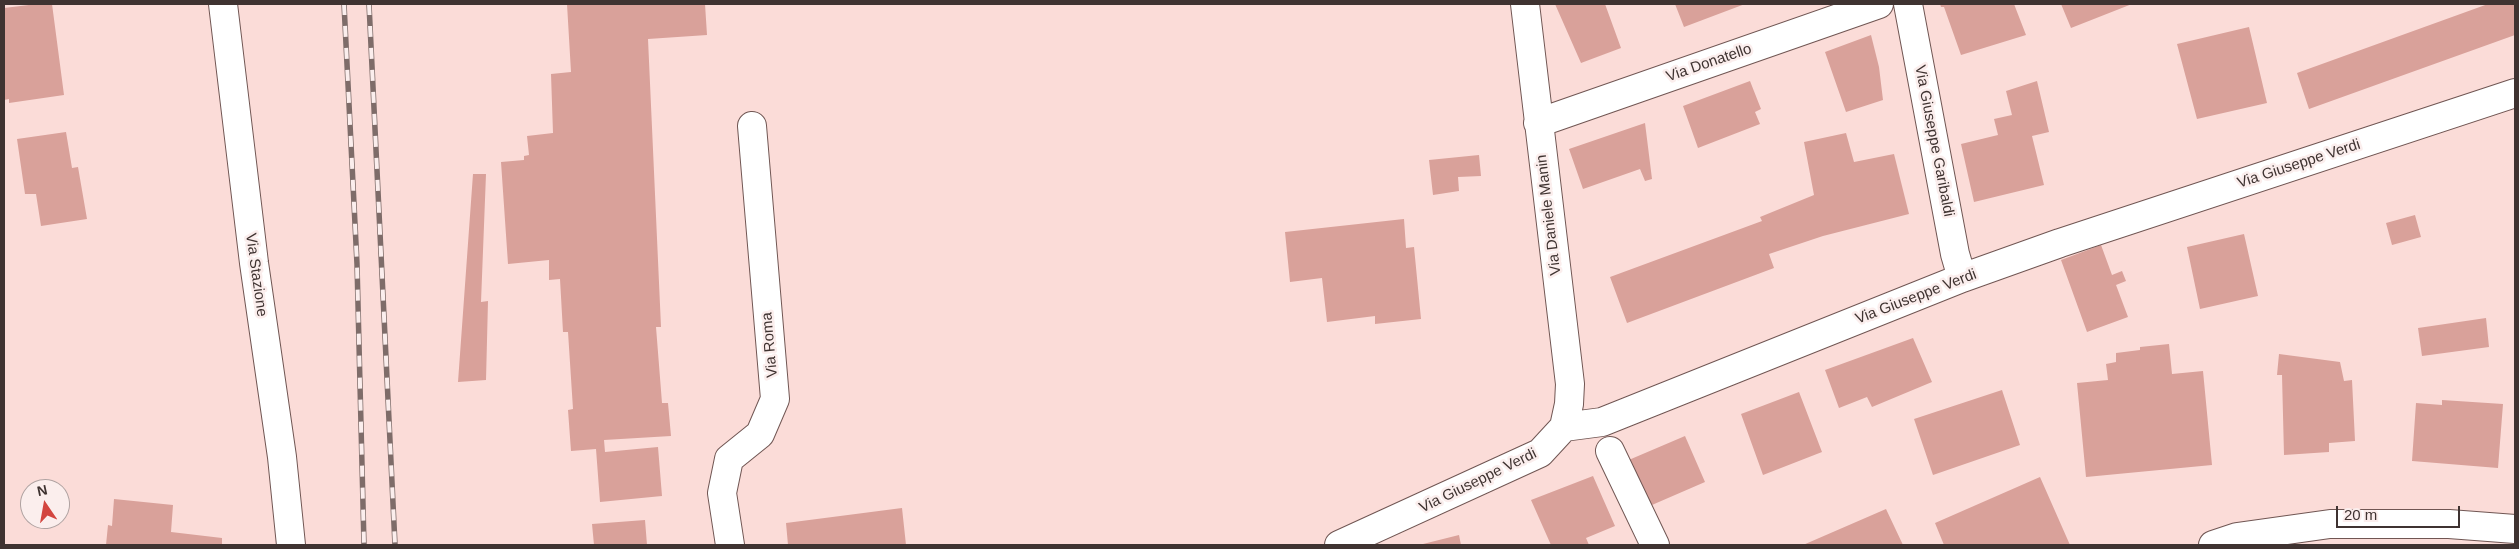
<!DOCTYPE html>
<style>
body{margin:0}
#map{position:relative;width:2519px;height:549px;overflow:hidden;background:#fbdcd8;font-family:Arial,sans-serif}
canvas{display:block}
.frame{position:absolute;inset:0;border:5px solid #3f3331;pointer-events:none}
.north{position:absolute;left:20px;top:479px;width:50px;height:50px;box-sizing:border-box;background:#fbeeed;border:1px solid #b0a3a2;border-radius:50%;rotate:348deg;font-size:14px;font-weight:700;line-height:20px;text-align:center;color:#3f3331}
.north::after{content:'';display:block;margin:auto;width:18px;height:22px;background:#d3453f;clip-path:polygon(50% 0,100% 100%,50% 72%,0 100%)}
.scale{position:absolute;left:2336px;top:506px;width:124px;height:22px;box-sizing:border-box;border:2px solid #3f3331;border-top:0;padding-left:6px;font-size:15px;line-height:18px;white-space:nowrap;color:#3f3331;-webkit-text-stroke:4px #fbeeed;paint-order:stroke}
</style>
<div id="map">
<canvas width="2519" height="549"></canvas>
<div class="frame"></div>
<div class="north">N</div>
<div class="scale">20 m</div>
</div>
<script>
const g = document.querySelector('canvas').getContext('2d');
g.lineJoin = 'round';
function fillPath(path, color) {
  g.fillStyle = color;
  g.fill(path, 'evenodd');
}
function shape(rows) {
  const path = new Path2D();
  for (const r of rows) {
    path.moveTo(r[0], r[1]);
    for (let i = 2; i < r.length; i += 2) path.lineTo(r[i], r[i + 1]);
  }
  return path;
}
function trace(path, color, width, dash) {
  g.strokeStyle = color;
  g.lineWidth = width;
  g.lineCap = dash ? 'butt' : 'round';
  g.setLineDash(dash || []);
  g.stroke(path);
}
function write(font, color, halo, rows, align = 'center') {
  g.font = font + ' Arial,sans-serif';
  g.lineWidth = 5;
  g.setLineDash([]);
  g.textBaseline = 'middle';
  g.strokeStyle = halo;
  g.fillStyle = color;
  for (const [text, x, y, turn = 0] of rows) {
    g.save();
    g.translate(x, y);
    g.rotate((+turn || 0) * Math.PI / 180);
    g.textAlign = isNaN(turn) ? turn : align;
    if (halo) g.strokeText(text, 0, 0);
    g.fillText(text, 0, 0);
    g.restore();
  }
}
fillPath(shape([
 [37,4,52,4,64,95,9,103,9,99,4,100,4,8],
 [567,4,705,4,707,35,648,39,661,327,656,327,662,403,668,403,671,436,604,440,605,452,658,447,662,496,600,502,596,449,571,451,568,410,573,409,568,332,563,332,560,279,549,280,549,260,508,264,501,162,524,160,524,156,529,155,527,136,553,133,551,74,571,72],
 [1555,4,1605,4,1621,48,1581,63],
 [1675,4,1745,4,1684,27],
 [1940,4,2014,4,2026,35,1961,55,1944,7,1941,7],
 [2061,4,2132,4,2071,28],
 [2488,4,2515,4,2515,35,2309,109,2297,73],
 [2249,27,2267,103,2197,119,2177,44],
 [1871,35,1879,67,1883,100,1846,112,1825,52],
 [1750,81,1761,109,1755,112,1760,124,1698,148,1683,106],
 [2037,81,2049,132,2032,136,2044,185,1974,202,1961,144,1998,135,1994,119,2012,115,2006,91],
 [1645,123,1652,179,1645,181,1640,169,1583,189,1569,149],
 [66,132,72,168,78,167,87,219,41,226,36,194,25,194,17,139],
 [1846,133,1854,162,1894,154,1909,214,1823,236,1769,254,1774,268,1627,323,1610,277,1762,221,1760,217,1814,195,1804,142],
 [1479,155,1481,176,1458,177,1459,191,1433,195,1429,160],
 [473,174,486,174,481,302,488,301,486,380,458,382],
 [2415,215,2421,237,2392,245,2386,223],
 [1404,219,1406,248,1414,247,1421,319,1375,324,1375,316,1327,322,1322,278,1290,282,1285,232],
 [2244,234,2258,296,2200,309,2187,247],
 [2101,245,2112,275,2122,271,2126,281,2116,285,2128,317,2087,332,2061,260],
 [2486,318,2489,347,2422,356,2418,328],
 [1913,338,1932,382,1872,407,1867,397,1839,408,1825,370],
 [2169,344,2172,374,2203,371,2212,465,2086,477,2077,383,2108,380,2106,364,2116,362,2116,353,2140,350,2140,347],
 [2279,354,2340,362,2344,381,2352,380,2355,441,2329,443,2329,452,2284,455,2282,375,2277,375],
 [2002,390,2020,445,1933,475,1914,419],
 [1799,392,1822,452,1763,475,1741,414],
 [2442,400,2503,404,2498,468,2412,461,2416,403,2442,405],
 [1685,436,1705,482,1645,508,1624,462],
 [1593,476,1615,526,1586,538,1589,545,1551,545,1531,500],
 [2040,477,2070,545,1944,545,1935,523],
 [114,499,173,505,171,532,222,538,222,545,106,545,108,525,112,526],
 [902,508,906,545,788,545,786,523],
 [1886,509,1903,545,1803,545],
 [645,520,647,545,594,545,592,524],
 [1459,535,1461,545,1419,545]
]), '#d9a19a');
const minor = shape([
 [223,4,254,263,282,457,291,545],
 [1525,4,1570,384,1569,404,1564,427],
 [1908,4,1955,254,1962,278],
 [1538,123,1879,4],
 [1610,451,1655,545],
 [730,545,722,493,729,459,760,434,775,399,752,126],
 [1339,545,1540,453,1564,427,1602,422,1962,278,2060,243,2515,93],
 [2213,545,2237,537,2330,524,2449,524,2515,529]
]);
trace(minor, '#705653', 30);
trace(minor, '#fff', 28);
const rail = shape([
 [344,4,357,264,364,545],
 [369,4,395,545]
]);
trace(rail, '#7e6c69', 5.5);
trace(rail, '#fbeeed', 4, [11]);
write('15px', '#3f3331', '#fbeeed', [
 ["Via Donatello",1709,63,-19],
 ["Via Giuseppe Garibaldi",1934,141,79],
 ["Via Giuseppe Verdi",2299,164,-18],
 ["Via Daniele Manin",1549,215,-97],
 ["Via Stazione",256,275,82],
 ["Via Giuseppe Verdi",1916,297,-21],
 ["Via Roma",770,345,-95],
 ["Via Giuseppe Verdi",1478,481,-26]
]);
</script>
